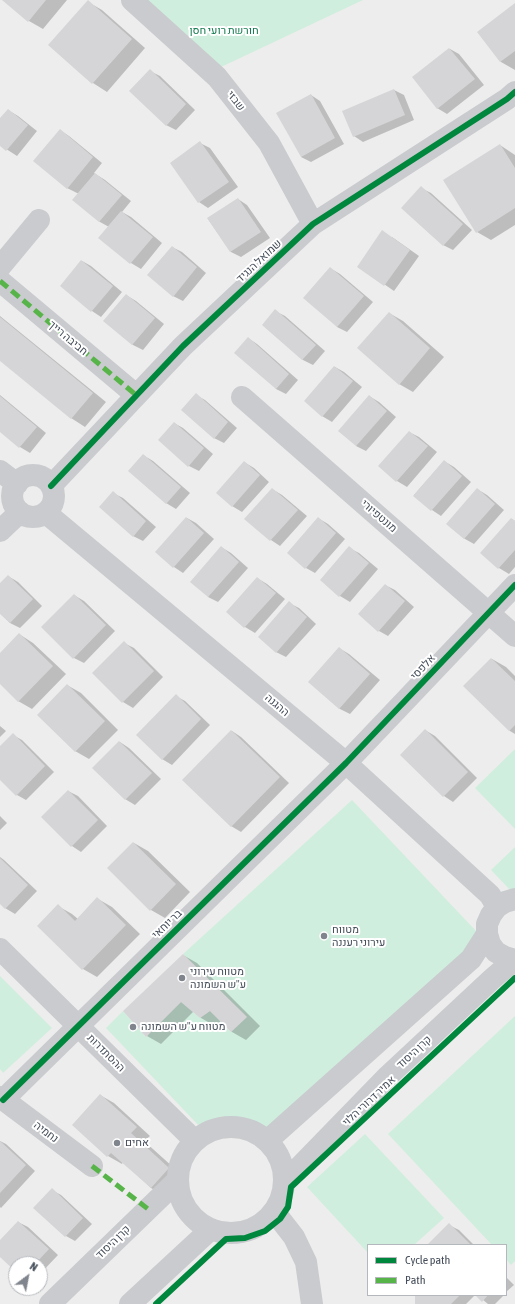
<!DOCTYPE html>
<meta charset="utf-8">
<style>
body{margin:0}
#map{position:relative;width:515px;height:1304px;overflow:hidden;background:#eeeded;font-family:"Asap Condensed",sans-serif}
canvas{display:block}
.legend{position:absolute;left:367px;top:1244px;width:140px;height:52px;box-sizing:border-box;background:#fff;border:1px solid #b4b8bd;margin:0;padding:5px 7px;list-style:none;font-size:12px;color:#444d59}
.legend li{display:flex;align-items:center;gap:8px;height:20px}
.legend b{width:20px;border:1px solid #b4b8bd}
.north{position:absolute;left:8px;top:1256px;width:40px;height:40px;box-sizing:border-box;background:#fff;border:1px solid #b4b8bd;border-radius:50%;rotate:32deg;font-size:11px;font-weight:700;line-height:16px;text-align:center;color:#444d59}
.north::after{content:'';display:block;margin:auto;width:14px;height:18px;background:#80858d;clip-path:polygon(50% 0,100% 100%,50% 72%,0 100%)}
</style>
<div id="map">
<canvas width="515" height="1304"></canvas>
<ul class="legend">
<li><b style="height:5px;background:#00873e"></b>Cycle path</li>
<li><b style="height:5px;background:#57b448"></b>Path</li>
</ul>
<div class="north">N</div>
</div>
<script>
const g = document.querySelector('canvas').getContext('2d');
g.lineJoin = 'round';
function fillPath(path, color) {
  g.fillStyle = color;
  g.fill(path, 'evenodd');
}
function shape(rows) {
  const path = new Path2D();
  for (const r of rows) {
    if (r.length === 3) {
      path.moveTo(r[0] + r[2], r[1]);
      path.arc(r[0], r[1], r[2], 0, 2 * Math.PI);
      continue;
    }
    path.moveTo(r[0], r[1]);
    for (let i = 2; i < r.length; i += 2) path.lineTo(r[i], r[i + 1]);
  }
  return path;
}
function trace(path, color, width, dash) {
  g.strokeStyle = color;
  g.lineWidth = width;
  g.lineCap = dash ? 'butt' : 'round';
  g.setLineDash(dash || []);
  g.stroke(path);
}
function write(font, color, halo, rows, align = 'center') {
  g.font = font + ' "Asap Condensed",Heebo,sans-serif';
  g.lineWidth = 4;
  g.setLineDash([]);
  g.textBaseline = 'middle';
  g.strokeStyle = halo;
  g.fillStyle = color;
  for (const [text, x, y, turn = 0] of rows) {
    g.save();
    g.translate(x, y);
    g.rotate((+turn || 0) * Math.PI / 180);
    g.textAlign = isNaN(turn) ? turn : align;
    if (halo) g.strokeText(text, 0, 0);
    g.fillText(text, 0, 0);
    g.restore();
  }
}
fillPath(shape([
 [145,0,363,0,219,68],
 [515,749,515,829,475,788],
 [352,800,478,933,468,955,265,1130,252,1123,229,1121,220,1122,201,1128,106,1028,123,1011,146,1037,181,1002,200,1018,210,1011,231,1032,247,1017,183,954],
 [515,847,515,890,512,892,491,870],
 [0,976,52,1028,3,1073,0,1069],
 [515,1016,515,1261,511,1265,506,1259,506,1245,492,1245,388,1134],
 [365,1134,444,1218,414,1245,368,1245,368,1253,307,1187]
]), '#d0eede');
fillPath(shape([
 [4,0,67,0,43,29,29,21],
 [88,2,102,10,145,48,107,92,93,83,49,45],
 [515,4,515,70,501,62,478,32],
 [450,49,459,54,484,85,447,114,437,108],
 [150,71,160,76,195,110,176,130,166,125],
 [394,90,404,95,414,120,363,142,354,136],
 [311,95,320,101,344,144,311,162,301,157],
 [8,110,18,116,37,131,17,156,0,145,0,120],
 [60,130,69,136,102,163,94,173,105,180,131,201,122,212,131,217,162,243,141,269,131,263,100,237,109,227,100,222,74,200,79,194,67,188],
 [200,143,210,148,238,187,208,208,199,202],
 [500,145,515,155,515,225,491,240,477,232],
 [421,188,431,193,472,230,453,250,443,245],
 [238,199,247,205,270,238,241,257,231,252,208,219],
 [392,237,419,256,394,291,358,266],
 [172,247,182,252,206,273,183,301,173,296],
 [82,261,91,266,122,292,101,317,92,311,61,286],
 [330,268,340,274,373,302,347,332,337,327],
 [126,295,136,301,164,324,143,350,133,345,105,321],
 [275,311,285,316,325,351,313,365,303,360,263,325],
 [389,313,403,321,444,357,413,392,399,384],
 [0,316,106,402,85,427,71,418,0,360],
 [248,338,257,344,298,380,286,394,276,389],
 [335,367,344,372,362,387,332,422,322,416],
 [0,395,46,433,30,453,20,447,0,431],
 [196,395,205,400,237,428,224,443,214,438],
 [369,396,379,402,396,417,366,451,356,446],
 [174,423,183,428,213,454,199,471,189,466],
 [409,432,419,437,437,452,407,487,397,481,380,466],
 [143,455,153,461,190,493,176,509,166,503],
 [444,461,454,467,471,482,441,516,432,510,414,495],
 [244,462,254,468,269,482,242,512,232,506],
 [272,489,282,495,307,516,280,546,271,540,246,519],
 [477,489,487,495,504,510,474,544,465,539,447,524],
 [113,493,123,498,156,527,143,541,133,536],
 [187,518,196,523,214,539,183,573,174,567,157,552],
 [318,518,328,524,345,539,315,573,306,568],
 [512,519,515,521,515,567,509,574,499,568,482,553],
 [221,547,231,553,248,568,218,602,208,597],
 [349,548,359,553,378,569,350,602,340,596,321,580],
 [8,576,18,582,42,606,20,628,10,623,0,613,0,585],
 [257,578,267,584,285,599,255,633,245,627,228,612],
 [385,585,395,590,414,607,388,636,379,631],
 [74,595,84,601,115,631,84,663,74,658],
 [289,603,299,608,316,624,286,657,276,652],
 [19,634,33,643,66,674,32,709,18,701,0,683,0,654],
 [124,643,134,648,163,677,133,708,123,702],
 [339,648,349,654,380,680,350,714,340,709,309,682],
 [492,659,506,667,515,676,515,734,510,731,465,686],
 [67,685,81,693,118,730,89,759,75,751],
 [176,696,185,701,210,725,172,765,162,759],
 [0,726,6,731,0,737],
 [425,730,435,736,477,778,453,802,444,796],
 [232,731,241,737,289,783,241,832,231,826],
 [13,735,22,740,54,772,26,800,17,795,0,779,0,748],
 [120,742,129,748,161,779,135,805,125,799],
 [68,791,78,796,107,826,81,852,72,846,42,817],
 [0,816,7,823,0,830],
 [134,843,148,851,190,892,165,918,151,910],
 [0,857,4,860,37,891,15,914,5,908,0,903],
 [98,899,112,907,140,934,97,977,83,969,58,906,72,914,78,919],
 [183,955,197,963,260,1026,246,1040,232,1032,221,1021,215,1026,201,1018,194,1011,161,1044,147,1036],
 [100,1095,114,1103,150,1136,144,1141,183,1176,165,1196,151,1188,123,1162,122,1164,108,1156],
 [0,1141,6,1144,35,1171,1,1208,0,1207],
 [52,1190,61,1195,92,1224,75,1241,66,1236],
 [18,1222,28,1227,58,1255,40,1274,40,1264,16,1264,16,1270,0,1255,0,1241],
 [449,1225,459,1230,474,1245,429,1245],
 [506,1277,514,1285,506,1292],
 [416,1295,475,1295,466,1304,416,1304],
 [477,1295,504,1295,495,1304,488,1304]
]), '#0003');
fillPath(shape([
 [2,0,46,0,28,22],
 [88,0,132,39,92,84,48,45],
 [515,3,515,51,500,62,477,32],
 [449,48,475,79,437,109,412,77],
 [150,69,186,104,166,126,129,91],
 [394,89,405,115,353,137,342,111],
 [311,94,335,138,301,157,276,113],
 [8,109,28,125,6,151,0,146,0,118],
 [60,129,93,157,67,189,33,161],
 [200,141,229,182,198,203,170,163],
 [500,144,515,168,515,208,476,233,443,180],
 [95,173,122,195,99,222,72,200],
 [421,186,463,224,443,246,401,208],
 [238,198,261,232,230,252,207,218],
 [121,211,153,237,130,264,98,238],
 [382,230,410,250,384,286,357,267],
 [172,246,197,267,173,297,147,275],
 [81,260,113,286,91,312,60,286],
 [330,267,364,296,337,327,303,298],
 [126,294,155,318,132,345,103,321],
 [275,309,316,345,302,360,262,325],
 [389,312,430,348,399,385,357,348],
 [0,317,93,393,71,419,0,361],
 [248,337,289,374,276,389,234,353],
 [334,366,353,381,322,417,304,401],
 [196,393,228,422,214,439,181,410],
 [369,395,387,411,356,446,338,431],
 [0,396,37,427,19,448,0,432],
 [174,422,204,448,188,467,158,440],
 [409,431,428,446,396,482,378,466],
 [143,454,181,487,166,504,128,471],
 [444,460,462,476,431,511,413,496],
 [244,461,260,475,232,507,216,493],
 [272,488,298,510,270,541,244,519],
 [477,488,495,504,464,539,446,524],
 [113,491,146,521,133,537,99,507],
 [186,517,204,533,173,568,155,552],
 [318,517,336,533,305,569,287,553],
 [511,518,515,521,515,550,498,569,480,553],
 [221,546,239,562,208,597,190,582],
 [349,546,369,563,339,597,320,580],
 [8,575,33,599,10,623,0,614,0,583],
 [257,577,276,593,244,628,226,612],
 [385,584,405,601,378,632,358,614],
 [74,594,106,625,73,659,41,627],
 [289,601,307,617,276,653,258,637],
 [19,633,53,666,18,702,0,684,0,653],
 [124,641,154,671,122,703,92,673],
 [339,647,370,674,339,709,308,682],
 [491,658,515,681,515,725,509,731,463,686],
 [67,684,105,721,75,752,37,715],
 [176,694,201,719,162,760,136,735],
 [425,729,468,772,443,797,400,755],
 [231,730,280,777,231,827,182,780],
 [13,733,45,766,16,796,0,780,0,746],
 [119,741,152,773,125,800,92,768],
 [68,790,98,820,71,847,41,817],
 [133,842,176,884,150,911,107,868],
 [0,858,28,885,5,909,0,904],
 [97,897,126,925,82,970,37,926,58,904,75,921],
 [183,954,247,1017,231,1032,210,1011,200,1018,181,1002,146,1037,123,1011],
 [100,1094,137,1127,131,1133,169,1168,151,1188,111,1153,107,1157,72,1125],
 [0,1141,26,1165,0,1193],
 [52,1188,83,1218,65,1237,33,1208],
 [18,1221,49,1249,35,1264,16,1264,16,1272,0,1257,0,1240],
 [449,1223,471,1245,427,1245],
 [415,1295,460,1295,451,1304,415,1304],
 [475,1295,488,1295,482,1302]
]), '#d5d5d7');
trace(shape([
 [132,0,217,77,269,143,313,224],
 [0,267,39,220],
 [0,281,136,395],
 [242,397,515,636],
 [0,471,17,484],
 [33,496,21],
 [51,486,183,346,313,224,507,99,515,92],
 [46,513,346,763,490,895,497,907],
 [0,531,20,512],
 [515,899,505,902,497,907,491,915,487,924,487,934,490,944,496,952,505,957,515,960],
 [0,949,195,1141],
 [0,1097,92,1166],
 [3,1100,346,763,515,585],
 [231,1180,53],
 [267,1141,471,959,487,934],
 [284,1183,388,1076,492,979,514,960],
 [273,1212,280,1219,294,1237,306,1262,312,1304],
 [50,1304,177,1181],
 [130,1304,211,1229]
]), '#c9cbce', 22);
trace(shape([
 [0,281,136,395],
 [92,1166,148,1209]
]), '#57b448', 5, [10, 5]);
trace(shape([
 [51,486,183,346,313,224,507,99,515,92],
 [3,1100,346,763,515,585],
 [156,1304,226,1239,245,1238,265,1231,280,1219,288,1207,291,1187,515,978]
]), '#00873e', 6);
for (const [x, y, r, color] of [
 [324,936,4,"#80858d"],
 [182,978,4,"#80858d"],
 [133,1027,4,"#80858d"],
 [117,1143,4,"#80858d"]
]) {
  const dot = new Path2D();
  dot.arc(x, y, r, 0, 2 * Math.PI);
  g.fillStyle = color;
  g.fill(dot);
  trace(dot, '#fff', 1.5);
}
write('11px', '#157b51', '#fff', [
 ["חורשת רועי חסן",224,31]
]);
write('11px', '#444d59', '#fff', [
 ["שבזי",236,101,52],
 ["שמואל הנגיד",259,261,-43],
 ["חביבה רייך",68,338,40],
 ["מונטפיורי",379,516,41],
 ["אלפסי",423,667,-47],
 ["ההגנה",277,705,40],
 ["בר יוחאי",167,924,-44],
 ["קרן היסוד",414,1052,-43],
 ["ההסתדרות",106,1053,45],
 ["אמיר דרורי הלוי",369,1101,-43],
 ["נחמיה",46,1132,37],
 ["קרן היסוד",113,1242,-44]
]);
write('11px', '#444d59', '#fff', [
 ["מטווח",332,930],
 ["עירוני רעננה",332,943],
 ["מטווח עירוני",190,972],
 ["ע\"ש השמונה",190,985],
 ["מטווח ע\"ש השמונה",141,1027],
 ["אחים",125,1143]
], 'left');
</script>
